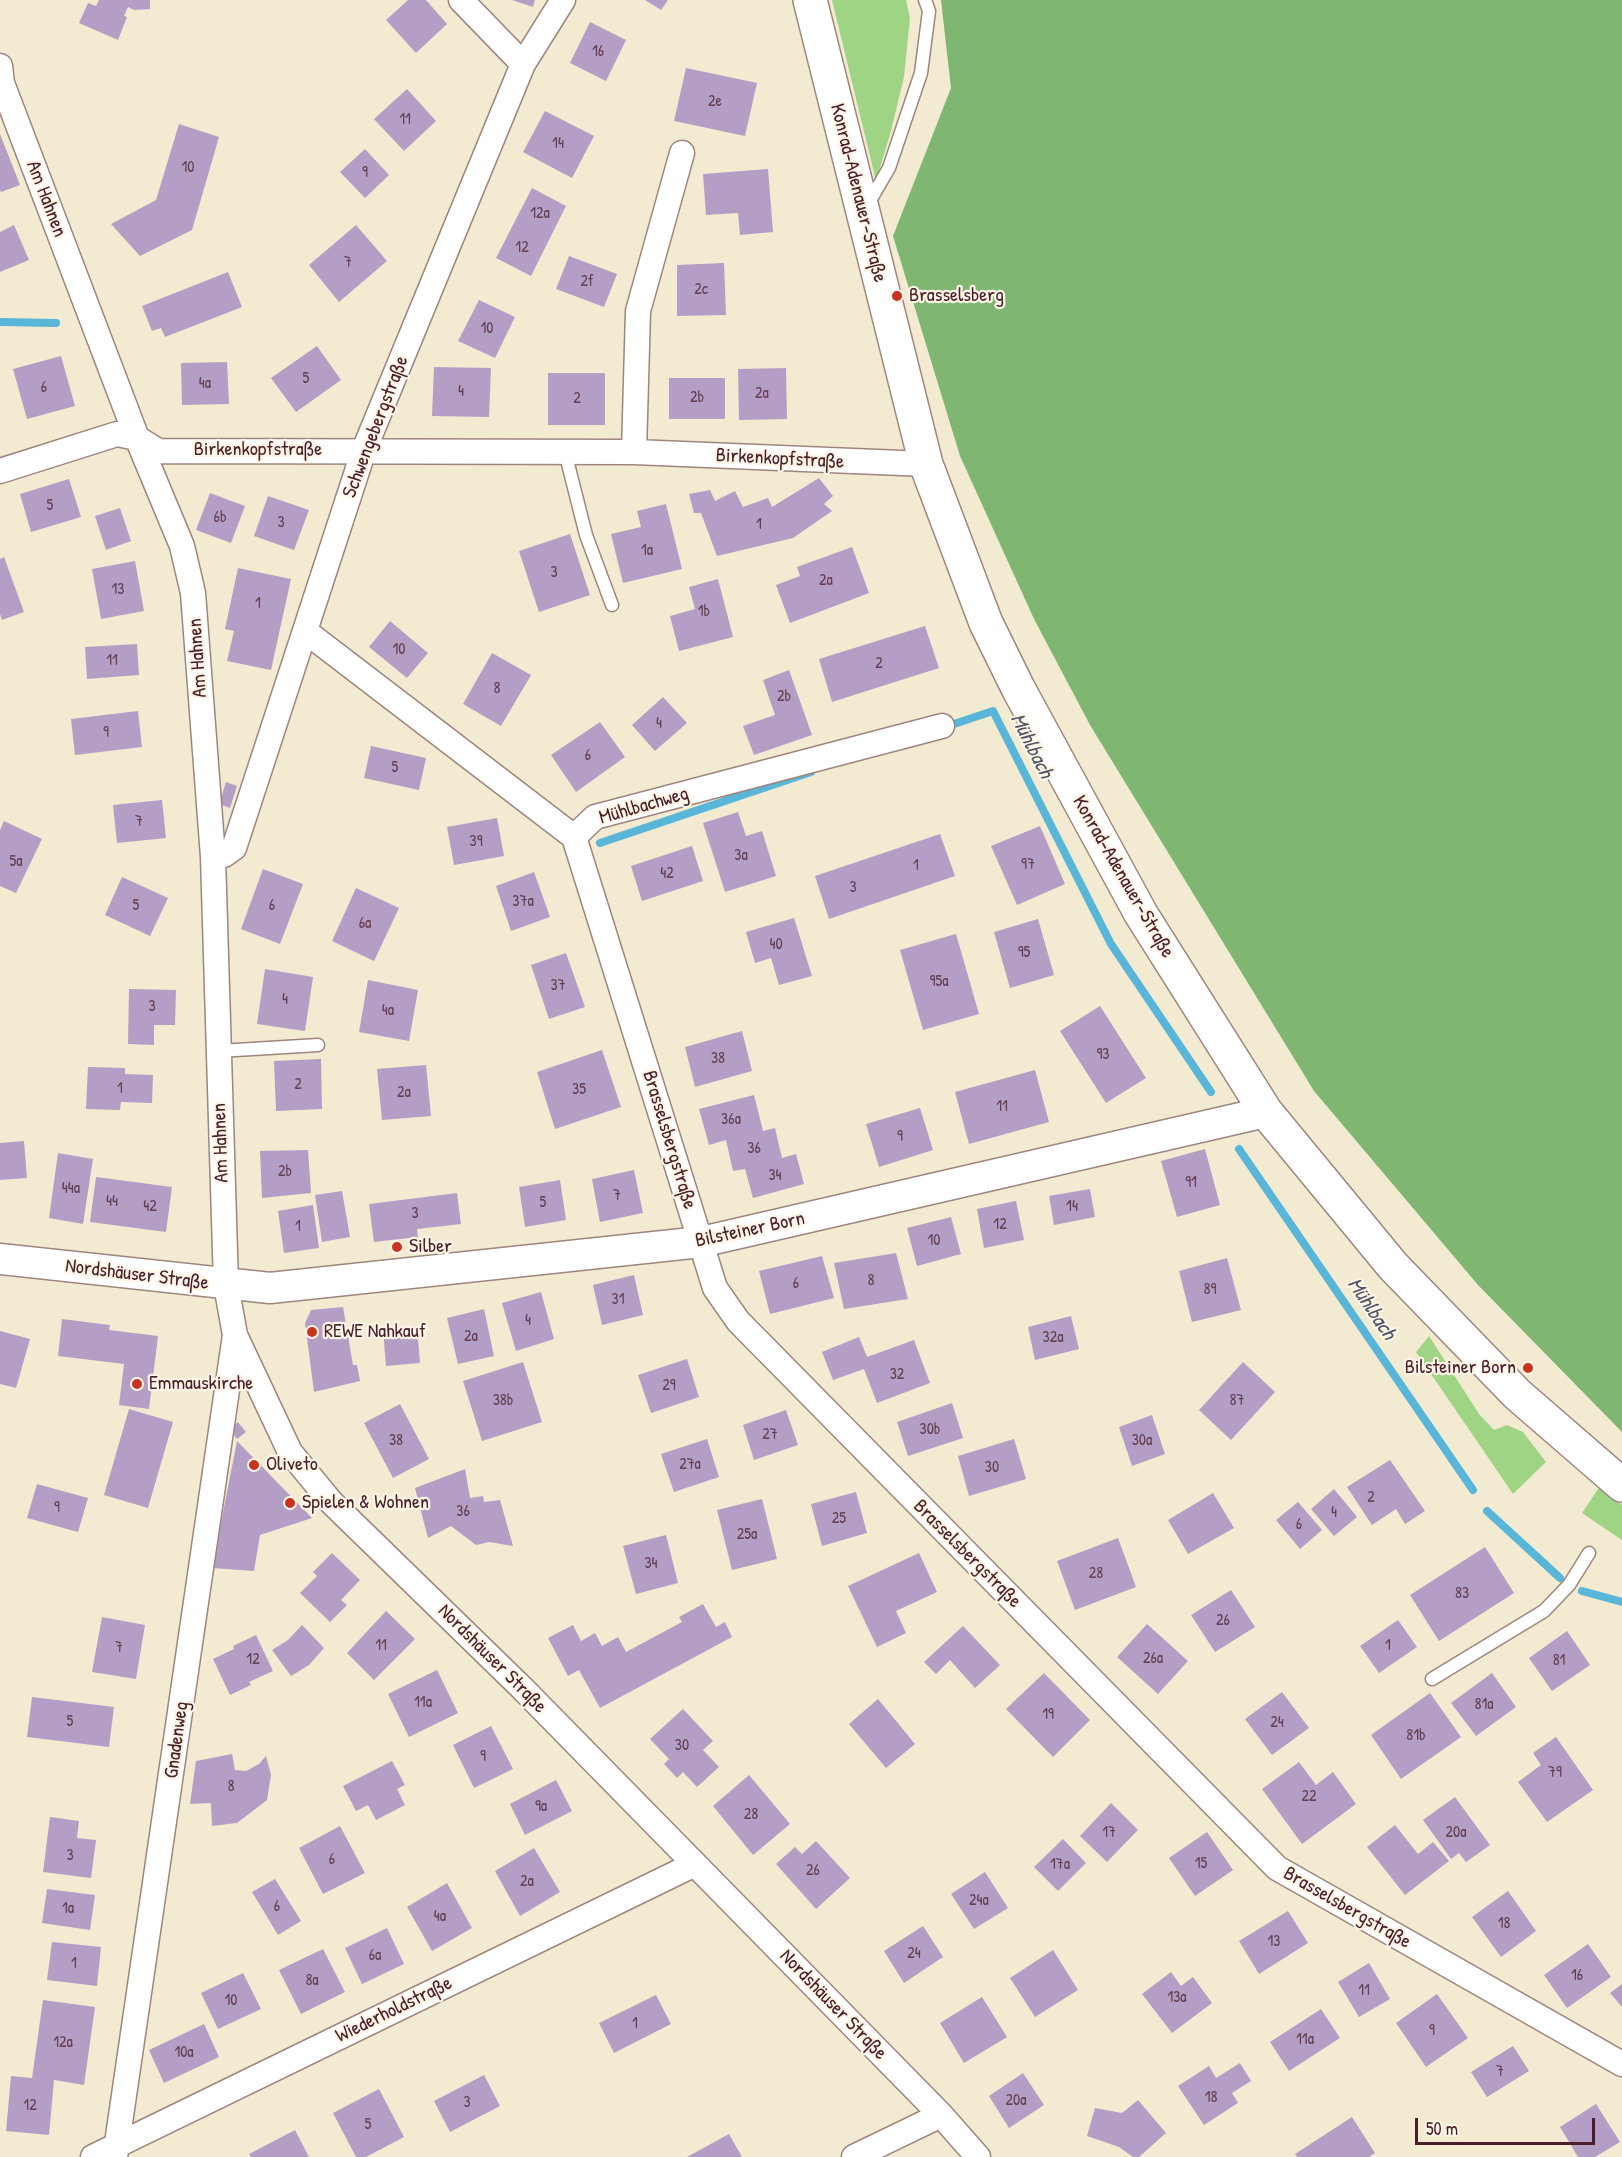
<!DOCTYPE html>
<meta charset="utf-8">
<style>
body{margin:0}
#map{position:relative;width:1622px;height:2157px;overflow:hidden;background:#f2ebd2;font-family:"Patrick Hand",sans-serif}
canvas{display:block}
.scale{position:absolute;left:1415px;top:2118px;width:180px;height:27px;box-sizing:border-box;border:3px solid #4a1f2b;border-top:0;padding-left:8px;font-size:18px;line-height:21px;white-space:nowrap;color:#4a1f2b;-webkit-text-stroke:4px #fcf5e5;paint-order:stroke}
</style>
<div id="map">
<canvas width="1622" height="2157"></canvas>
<div class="scale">50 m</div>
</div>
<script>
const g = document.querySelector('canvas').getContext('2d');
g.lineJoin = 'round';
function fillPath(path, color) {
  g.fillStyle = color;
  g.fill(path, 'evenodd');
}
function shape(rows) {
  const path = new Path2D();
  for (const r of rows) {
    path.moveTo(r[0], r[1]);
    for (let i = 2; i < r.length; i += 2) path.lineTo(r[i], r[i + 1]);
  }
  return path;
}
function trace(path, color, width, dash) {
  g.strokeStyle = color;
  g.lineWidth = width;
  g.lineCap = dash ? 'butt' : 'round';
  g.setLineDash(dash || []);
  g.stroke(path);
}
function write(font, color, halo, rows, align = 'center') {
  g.font = font + ' "Patrick Hand",sans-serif';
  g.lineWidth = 4.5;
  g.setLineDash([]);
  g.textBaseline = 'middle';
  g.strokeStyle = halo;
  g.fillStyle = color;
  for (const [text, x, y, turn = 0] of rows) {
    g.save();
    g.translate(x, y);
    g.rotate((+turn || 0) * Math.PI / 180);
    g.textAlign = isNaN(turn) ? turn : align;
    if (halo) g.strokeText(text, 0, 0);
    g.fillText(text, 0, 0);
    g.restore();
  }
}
fillPath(shape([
 [832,0,906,0,910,18,904,77,891,131,876,181],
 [1429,1336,1479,1414,1494,1430,1507,1425,1523,1432,1546,1462,1513,1494,1416,1352],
 [1600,1486,1622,1505,1622,1540,1582,1513]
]), '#9fd485');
fillPath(shape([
 [941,0,1622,0,1622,1432,1478,1285,1314,1091,1090,725,1034,619,960,456,893,236,951,88]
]), '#7fb672');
trace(shape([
 [0,322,56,323],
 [945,727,993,711,1111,944,1211,1092],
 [600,843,811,772],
 [1239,1149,1473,1490],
 [1487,1511,1560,1578],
 [1582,1591,1622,1602]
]), '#5ab6d8', 8);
fillPath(shape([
 [99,0,150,0,150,9,134,10,128,7,124,16,127,17,118,40,79,23,88,3,96,6],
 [408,0,426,0,447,24,416,53,386,20],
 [512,0,535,0,533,7],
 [645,0,668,0,661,10],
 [590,22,626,40,606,81,570,63],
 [686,68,757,83,745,136,674,121],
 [407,89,436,121,404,151,374,119],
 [545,111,594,136,572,178,523,152],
 [179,124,219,137,192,230,140,256,111,224,156,200],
 [0,134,20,185,1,192,0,190],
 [365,149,389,175,365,198,340,172],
 [768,169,773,232,740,235,738,213,706,215,703,174],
 [532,188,566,206,531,276,496,258],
 [14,225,29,260,0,272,0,232],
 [356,225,387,261,339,302,309,265],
 [569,256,617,274,604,307,556,289],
 [724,263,726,315,677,316,677,265],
 [228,272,242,307,165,337,161,328,152,331,142,306],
 [479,300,515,317,495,358,458,341],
 [317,346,341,380,296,412,271,378],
 [61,356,75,406,27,419,13,369],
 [227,362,229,404,182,405,181,363],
 [434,367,491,368,489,417,432,416],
 [786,368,787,419,739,420,738,369],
 [548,373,605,373,605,425,548,425],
 [669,378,725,378,725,419,669,419],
 [819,478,833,496,824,504,832,511,793,538,717,556,701,513,694,513,689,494,710,490,715,501,735,491,743,507,768,498,772,507],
 [69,479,81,517,31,532,20,494],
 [210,493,245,506,231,543,196,530],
 [268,496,309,510,294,550,254,536],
 [666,504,682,569,623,583,611,534,641,527,637,511],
 [120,508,131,541,106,550,95,516],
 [570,534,590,595,539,612,519,551],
 [852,547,869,593,790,623,776,585,800,576,797,567],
 [4,557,24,612,2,620,0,614,0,559],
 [135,561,144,611,101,619,92,569],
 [238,568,291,579,271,670,227,661,234,631,225,629],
 [718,579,733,637,679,651,670,616,695,609,689,587],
 [390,621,428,653,407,678,369,647],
 [925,626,939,668,832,702,819,659],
 [137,644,139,675,87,679,85,647],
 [492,653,531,675,501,726,463,704],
 [789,670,812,735,754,755,743,726,775,715,763,680],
 [663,697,687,723,655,751,632,725],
 [138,711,142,747,75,755,71,719],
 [600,722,625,757,576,792,551,755],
 [371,746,426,758,419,790,364,778],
 [226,782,237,786,230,808,219,804],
 [162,800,166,838,117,843,113,805],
 [738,812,746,836,762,831,776,876,725,892,703,823],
 [497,818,504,856,454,865,447,827],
 [4,821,42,839,16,893,0,886,0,830],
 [1040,826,1065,884,1017,905,991,846],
 [940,834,955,876,829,919,815,876],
 [692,846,703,881,642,901,631,866],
 [263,869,303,884,280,944,241,929],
 [534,872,550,917,511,931,496,886],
 [122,877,168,898,150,936,105,915],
 [356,888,399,908,374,961,332,941],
 [794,918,812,976,779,985,771,958,755,963,746,932],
 [1038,919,1054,975,1010,988,994,932],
 [956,934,979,1014,923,1030,900,950],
 [566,953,585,1007,549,1019,531,965],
 [265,969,313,977,305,1031,257,1024],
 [368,980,418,990,409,1041,359,1032],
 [129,989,176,990,175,1025,154,1025,154,1045,128,1044],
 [1100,1006,1146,1078,1106,1103,1060,1031],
 [742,1031,752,1071,695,1087,685,1047],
 [602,1050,621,1107,555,1129,537,1072],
 [321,1059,322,1109,276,1111,274,1061],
 [426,1065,431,1116,382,1120,377,1069],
 [88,1067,125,1068,125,1074,153,1075,152,1103,121,1102,120,1110,86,1109],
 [1035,1070,1049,1122,969,1144,955,1092],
 [754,1095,763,1131,775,1128,782,1158,796,1154,804,1184,753,1198,745,1169,733,1171,726,1140,709,1145,699,1109],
 [920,1108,933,1150,879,1167,866,1124],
 [24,1141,27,1178,0,1180,0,1143],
 [1205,1149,1220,1205,1177,1217,1161,1161],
 [308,1150,311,1193,262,1198,260,1151],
 [58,1153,93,1159,83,1224,49,1218],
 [634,1170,643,1213,600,1222,592,1179],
 [96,1177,172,1187,166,1232,90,1222],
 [560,1180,566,1220,525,1227,519,1187],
 [1090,1189,1095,1217,1054,1225,1049,1196],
 [342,1191,350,1237,322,1242,315,1195],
 [457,1193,461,1224,417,1229,418,1237,374,1242,369,1204],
 [1016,1201,1024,1240,984,1248,977,1209],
 [313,1205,319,1248,284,1253,278,1211],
 [951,1217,961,1254,917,1266,907,1228],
 [896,1253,908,1299,844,1309,834,1263],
 [822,1256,834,1298,770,1314,759,1271],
 [1227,1258,1241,1310,1192,1322,1179,1271],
 [634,1275,643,1315,602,1325,593,1285],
 [541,1292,554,1339,516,1351,502,1303],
 [343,1307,353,1365,357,1365,360,1381,314,1392,305,1323,311,1310],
 [484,1309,494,1356,458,1364,447,1318],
 [1071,1316,1079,1349,1035,1360,1028,1327],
 [62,1319,110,1325,109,1330,158,1336,149,1409,119,1405,124,1364,58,1356],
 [417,1326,420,1363,386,1366,383,1329],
 [0,1331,30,1339,16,1388,0,1384],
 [859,1337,867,1357,914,1340,930,1383,877,1403,864,1369,833,1380,822,1352],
 [687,1359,699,1397,651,1413,638,1375],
 [523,1362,542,1422,482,1441,463,1381],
 [1243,1362,1275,1392,1231,1440,1199,1410],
 [952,1403,963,1438,908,1456,897,1422],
 [400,1404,429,1459,393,1478,364,1423],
 [129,1409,173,1422,148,1508,104,1495],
 [786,1410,798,1445,754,1460,743,1425],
 [1152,1415,1165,1454,1132,1466,1119,1427],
 [238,1422,246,1432,237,1439,229,1429],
 [707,1439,719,1477,674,1492,661,1454],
 [1014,1439,1026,1479,969,1496,958,1456],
 [237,1441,312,1518,260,1535,254,1571,212,1568],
 [1390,1460,1425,1511,1405,1524,1396,1509,1372,1525,1347,1487],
 [465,1469,470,1498,483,1496,484,1502,500,1500,513,1546,489,1542,476,1545,451,1526,428,1538,415,1488],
 [37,1484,88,1498,78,1532,27,1518],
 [1334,1489,1357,1517,1334,1536,1311,1509],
 [856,1492,867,1533,822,1546,811,1504],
 [1213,1493,1234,1528,1188,1554,1168,1520],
 [762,1499,777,1559,732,1570,717,1510],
 [1298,1502,1322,1530,1300,1549,1276,1520],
 [666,1535,678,1583,636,1594,623,1546],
 [1118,1538,1136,1587,1075,1610,1057,1561],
 [1485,1547,1514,1593,1439,1641,1410,1595],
 [332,1553,360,1580,341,1600,347,1605,330,1622,300,1593,317,1576,313,1572],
 [919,1553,937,1592,896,1611,906,1633,877,1647,848,1586],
 [1231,1590,1255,1627,1215,1652,1191,1615],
 [703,1604,716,1627,725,1622,732,1637,600,1708,579,1670,568,1676,548,1638,573,1625,581,1641,595,1633,602,1646,618,1637,626,1652,682,1622,679,1617],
 [386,1611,415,1639,374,1680,347,1653],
 [102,1617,145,1625,136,1679,92,1672],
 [1398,1620,1417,1647,1379,1673,1360,1646],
 [1147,1624,1188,1661,1158,1694,1117,1657],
 [302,1625,324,1648,309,1665,291,1676,272,1650,288,1640],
 [963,1626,1000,1665,975,1688,950,1660,936,1674,924,1662],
 [1567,1631,1590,1665,1552,1691,1529,1658],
 [256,1635,273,1671,249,1682,251,1685,230,1695,213,1659,234,1649,233,1646],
 [437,1670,458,1713,409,1737,388,1694],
 [1044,1673,1090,1720,1053,1757,1006,1709],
 [1492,1673,1516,1707,1476,1736,1451,1703],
 [1282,1692,1309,1728,1272,1755,1245,1719],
 [1430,1693,1461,1737,1401,1779,1371,1735],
 [32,1697,114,1707,109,1747,27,1737],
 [878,1699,915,1744,886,1768,849,1724],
 [683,1709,713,1741,703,1750,719,1767,697,1787,683,1772,677,1778,664,1764,669,1759,650,1739],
 [491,1726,513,1769,474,1788,453,1745],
 [1556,1737,1593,1790,1547,1822,1518,1782,1541,1765,1533,1753],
 [232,1754,235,1770,246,1771,259,1764,266,1756,271,1775,267,1800,237,1823,212,1826,211,1803,190,1804,196,1761],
 [392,1761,405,1785,397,1789,405,1805,376,1820,368,1805,356,1811,343,1786],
 [1299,1762,1316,1785,1333,1772,1356,1804,1302,1844,1262,1789],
 [749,1775,790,1824,753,1855,713,1806],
 [556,1780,572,1811,525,1835,510,1804],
 [1455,1797,1490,1845,1466,1862,1459,1853,1451,1859,1423,1820],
 [1111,1803,1138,1830,1107,1862,1080,1836],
 [50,1817,79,1821,77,1838,96,1840,91,1878,43,1872],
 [1395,1825,1418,1854,1433,1842,1449,1861,1405,1895,1367,1847],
 [340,1826,365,1873,323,1894,299,1848],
 [1207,1832,1233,1870,1195,1896,1169,1858],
 [1063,1839,1086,1863,1058,1891,1034,1867],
 [816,1841,850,1878,816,1909,776,1864,795,1847,802,1854],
 [534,1848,560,1892,520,1916,495,1871],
 [985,1872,1008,1908,974,1929,951,1894],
 [275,1879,301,1921,278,1935,252,1892],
 [447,1883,472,1928,432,1951,407,1907],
 [47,1889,95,1895,90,1930,42,1923],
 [1508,1891,1536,1931,1501,1957,1472,1917],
 [1288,1911,1308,1943,1259,1974,1239,1941],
 [923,1926,943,1957,904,1983,884,1951],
 [387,1928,404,1964,362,1984,345,1948],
 [52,1942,101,1947,97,1986,47,1980],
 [1588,1944,1611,1977,1567,2008,1544,1975],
 [323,1949,345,1992,301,2014,279,1970],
 [1053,1950,1078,1990,1035,2017,1010,1978],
 [1369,1963,1390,1999,1359,2017,1338,1982],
 [1171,1972,1181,1986,1193,1977,1212,2003,1172,2033,1142,1994],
 [243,1973,261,2009,218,2029,201,1993],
 [1622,1984,1622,2007,1610,1993],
 [1437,1994,1468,2038,1426,2067,1396,2023],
 [656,1995,671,2024,614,2053,599,2023],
 [982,1997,1007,2037,964,2063,940,2023],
 [43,2000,95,2007,84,2085,54,2080,49,2135,6,2131,11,2076,32,2078],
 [1321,2009,1340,2038,1289,2071,1270,2042],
 [204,2024,219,2057,164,2083,149,2050],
 [1513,2046,1529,2071,1487,2097,1471,2072],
 [1240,2063,1251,2081,1232,2093,1238,2103,1204,2125,1178,2086,1209,2066,1216,2078],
 [1023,2073,1044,2105,1009,2128,989,2096],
 [484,2075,500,2106,450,2132,434,2101],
 [379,2089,404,2137,366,2157,356,2157,333,2113],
 [1138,2100,1166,2133,1139,2157,1133,2157,1119,2147,1087,2136,1095,2108,1122,2113],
 [1596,2104,1620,2142,1595,2157,1578,2157,1560,2127],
 [1352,2117,1375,2153,1369,2157,1297,2157,1295,2154],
 [295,2130,309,2157,251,2157,249,2154],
 [729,2134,742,2157,687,2157]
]), '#b49ec5');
const service = shape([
 [868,204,889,168,921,73,929,11,925,0],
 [565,452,586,535,612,605],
 [219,1051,318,1045],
 [1432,1679,1544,1611,1569,1585,1589,1553]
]);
const minor = shape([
 [461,0,523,64],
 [0,66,2,83,137,438,182,546,193,593,213,857,226,1285,235,1335,290,1452,331,1502,523,1689,941,2115,978,2157],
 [634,452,638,311,682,153],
 [0,471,117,434,137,438,158,451,634,452,926,464],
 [305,631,574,837],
 [574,837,715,1288,738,1321,1277,1868,1622,2064],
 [574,837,595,817,942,726],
 [213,857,224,855,234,848,364,450,523,64,563,0],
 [93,2157,695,1864],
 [115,2157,235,1335],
 [854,2157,941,2115]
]);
const tertiary = shape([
 [0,1259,270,1288,701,1242,1266,1112]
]);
const secondary = shape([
 [810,0,926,464,986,623,1018,688,1141,914,1266,1112,1393,1266,1517,1394,1622,1485]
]);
trace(service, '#9e857e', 15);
trace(minor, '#9e857e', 27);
trace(tertiary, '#9e857e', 33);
trace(secondary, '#9e857e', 36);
trace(service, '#fff', 12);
trace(minor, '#fff', 24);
trace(tertiary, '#fff', 30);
trace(secondary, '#fff', 33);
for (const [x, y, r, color] of [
 [897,296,6,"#c8321e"],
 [397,1247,6,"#c8321e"],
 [312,1332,6,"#c8321e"],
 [1528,1368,6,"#c8321e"],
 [137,1384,6,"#c8321e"],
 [254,1465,6,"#c8321e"],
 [290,1503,6,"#c8321e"]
]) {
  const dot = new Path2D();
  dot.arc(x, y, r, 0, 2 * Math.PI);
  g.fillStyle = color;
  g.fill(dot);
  trace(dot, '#fcf5e5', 2);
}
write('16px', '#643f52', null, [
 ["16",598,52],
 ["2e",715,102],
 ["11",405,120],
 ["14",558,144],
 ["10",188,168],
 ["9",365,173],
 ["12a",540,214],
 ["12",522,248],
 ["7",348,263],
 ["2f",587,282],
 ["2c",701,290],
 ["10",487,329],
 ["5",306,379],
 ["4a",205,384],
 ["6",44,388],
 ["4",461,392],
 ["2a",762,394],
 ["2b",697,398],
 ["2",577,399],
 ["5",50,506],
 ["6b",220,518],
 ["3",281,523],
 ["1",759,525],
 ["1a",647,551],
 ["3",554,573],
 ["2a",826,581],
 ["13",118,590],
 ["1",258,604],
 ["1b",704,612],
 ["10",399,650],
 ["11",112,661],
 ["2",879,664],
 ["8",497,689],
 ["2b",784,697],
 ["4",659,724],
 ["9",106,733],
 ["6",588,756],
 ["5",395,768],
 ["7",139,822],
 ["39",476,842],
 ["3a",741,856],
 ["5a",16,862],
 ["97",1028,865],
 ["1",916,866],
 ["42",667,874],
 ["3",853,888],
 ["37a",523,902],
 ["5",136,906],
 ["6",272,906],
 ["6a",365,924],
 ["40",776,945],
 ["95",1024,953],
 ["95a",939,982],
 ["37",558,986],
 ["4",285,1000],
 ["3",152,1007],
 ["4a",388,1011],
 ["93",1103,1055],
 ["38",718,1059],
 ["2",298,1085],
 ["1",120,1089],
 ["35",579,1090],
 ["2a",404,1093],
 ["11",1002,1107],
 ["36a",731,1120],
 ["9",900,1137],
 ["36",754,1149],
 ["2b",285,1172],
 ["34",775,1176],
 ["91",1191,1183],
 ["44a",71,1189],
 ["7",617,1196],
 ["44",112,1202],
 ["5",543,1203],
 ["42",150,1207],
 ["14",1072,1207],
 ["3",415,1214],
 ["12",1000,1225],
 ["1",298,1227],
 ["10",934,1241],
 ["8",871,1281],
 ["6",796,1284],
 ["89",1210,1290],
 ["31",618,1300],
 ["4",528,1321],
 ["2a",471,1337],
 ["32a",1053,1338],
 ["32",897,1375],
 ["29",669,1386],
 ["38b",503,1401],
 ["87",1237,1401],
 ["30b",930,1430],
 ["27",770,1435],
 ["38",396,1441],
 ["30a",1142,1441],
 ["27a",690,1465],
 ["30",992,1468],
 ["2",1371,1498],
 ["9",57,1508],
 ["36",463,1512],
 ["4",1334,1513],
 ["25",839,1519],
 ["6",1299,1525],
 ["25a",747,1535],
 ["34",651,1564],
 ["28",1096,1574],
 ["83",1462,1594],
 ["26",1223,1621],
 ["11",381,1646],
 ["1",1388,1646],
 ["7",119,1648],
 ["26a",1153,1659],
 ["12",253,1660],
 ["81",1559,1661],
 ["11a",423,1703],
 ["81a",1484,1705],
 ["19",1048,1715],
 ["5",70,1722],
 ["24",1277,1723],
 ["81b",1416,1736],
 ["30",682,1746],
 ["9",483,1757],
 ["79",1555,1773],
 ["8",231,1787],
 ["22",1309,1797],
 ["9a",541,1807],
 ["28",751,1815],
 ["17",1109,1833],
 ["20a",1456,1833],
 ["3",70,1856],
 ["6",332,1860],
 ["15",1201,1864],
 ["17a",1060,1865],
 ["26",813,1871],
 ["2a",527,1882],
 ["24a",979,1901],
 ["6",277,1907],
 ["1a",68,1909],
 ["4a",440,1917],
 ["18",1504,1924],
 ["13",1274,1942],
 ["24",914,1954],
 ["6a",375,1956],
 ["1",74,1964],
 ["16",1577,1976],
 ["8a",312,1981],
 ["11",1364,1991],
 ["13a",1177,1998],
 ["10",231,2001],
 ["1",635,2024],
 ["9",1432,2031],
 ["11a",1305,2040],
 ["12a",63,2043],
 ["10a",184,2053],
 ["7",1500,2072],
 ["18",1211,2098],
 ["20a",1016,2101],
 ["3",467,2103],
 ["12",30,2106],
 ["5",368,2125]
]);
write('20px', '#4a1f2b', '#fcf5e5', [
 ["Konrad-Adenauer-Straße",858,193,76],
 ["Am Hahnen",46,199,69],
 ["Schwengebergstraße",376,427,-69],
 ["Birkenkopfstraße",258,450],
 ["Birkenkopfstraße",780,459,3],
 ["Am Hahnen",198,658,-94],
 ["Mühlbachweg",644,806,-16],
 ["Konrad-Adenauer-Straße",1123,877,60],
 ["Brasselsbergstraße",669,1140,73],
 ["Am Hahnen",221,1143,-92],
 ["Bilsteiner Born",750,1230,-12],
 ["Nordshäuser Straße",137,1275,7],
 ["Brasselsbergstraße",967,1554,45],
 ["Nordshäuser Straße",492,1659,45],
 ["Gnadenweg",177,1740,-82],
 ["Brasselsbergstraße",1347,1908,30],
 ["Nordshäuser Straße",833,2005,46],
 ["Wiederholdstraße",394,2010,-26]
]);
write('20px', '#4a1f2b', '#fcf5e5', [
 ["Brasselsberg",909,296],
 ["Silber",409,1247],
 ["REWE Nahkauf",324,1332],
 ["Bilsteiner Born",1516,1368,"right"],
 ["Emmauskirche",149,1384],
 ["Oliveto",266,1465],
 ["Spielen & Wohnen",302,1503]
], 'left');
write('italic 21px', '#505468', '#fcf5e5', [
 ["Mühlbach",1031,746,63],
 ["Mühlbach",1371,1309,56]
]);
</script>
